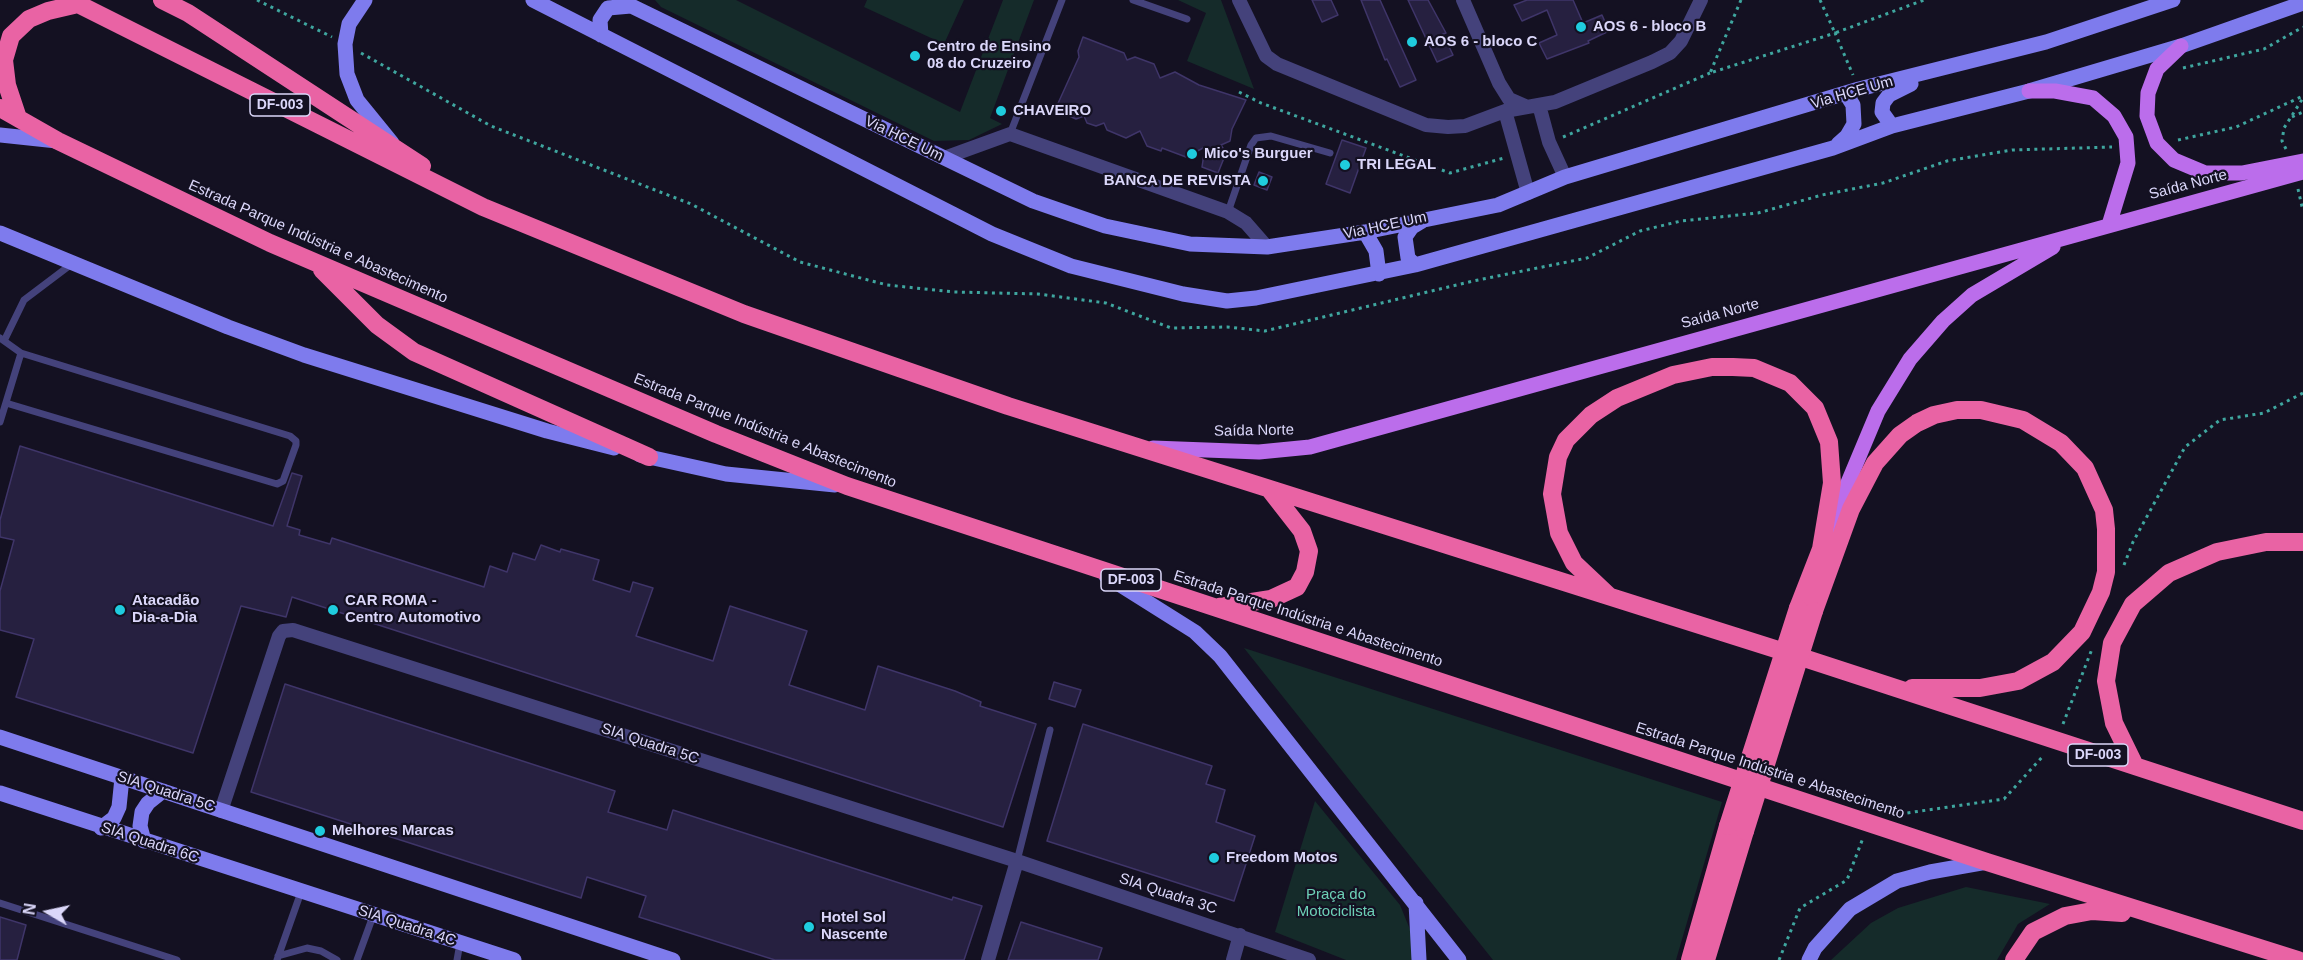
<!DOCTYPE html>
<meta charset="utf-8">
<style>
body{margin:0}
#map{position:relative;width:2303px;height:960px;overflow:hidden;background:#141122;font-family:Arial,sans-serif}
canvas{display:block}
.north{position:absolute;left:18px;top:882px;width:60px;height:60px;-webkit-text-stroke:4px #141122;paint-order:stroke;rotate:279deg;font-size:16px;font-weight:700;line-height:24px;text-align:center;color:#dbd7fa}
.north::after{content:'';display:block;margin:auto;width:21px;height:27px;background:#dbd7fa;clip-path:polygon(50% 0,100% 100%,50% 72%,0 100%)}
</style>
<div id="map">
<canvas width="2303" height="960"></canvas>
<div class="north">N</div>
</div>
<script>
const g = document.querySelector('canvas').getContext('2d');
g.lineJoin = 'round';
function fillPath(path, color) {
  g.fillStyle = color;
  g.fill(path, 'evenodd');
}
function shape(rows) {
  const path = new Path2D();
  for (const r of rows) {
    path.moveTo(r[0], r[1]);
    for (let i = 2; i < r.length; i += 2) path.lineTo(r[i], r[i + 1]);
  }
  return path;
}
function trace(path, color, width, dash) {
  g.strokeStyle = color;
  g.lineWidth = width;
  g.lineCap = dash ? 'butt' : 'round';
  g.setLineDash(dash || []);
  g.stroke(path);
}
function write(font, color, halo, rows, align = 'center') {
  g.font = font + ' Arial,sans-serif';
  g.lineWidth = 4.5;
  g.setLineDash([]);
  g.textBaseline = 'middle';
  g.strokeStyle = halo;
  g.fillStyle = color;
  for (const [text, x, y, turn = 0] of rows) {
    g.save();
    g.translate(x, y);
    g.rotate((+turn || 0) * Math.PI / 180);
    g.textAlign = isNaN(turn) ? turn : align;
    if (halo) g.strokeText(text, 0, 0);
    g.fillText(text, 0, 0);
    g.restore();
  }
}
fillPath(shape([
 [655,0,736,0,960,112,1003,0,1034,0,990,118,1002,124,969,140,934,141,661,7],
 [867,0,964,0,944,44,864,7],
 [1178,0,1221,0,1254,89,1187,61,1206,13],
 [1244,648,1722,802,1676,960,1493,960],
 [1315,801,1400,905,1416,944,1411,960,1346,960,1275,932],
 [1966,887,2050,904,2018,924,1997,960,1831,960,1871,923,1898,908]
]), '#152b2a');
const building = shape([
 [1312,0,1331,0,1338,15,1322,22,1312,0],
 [1361,0,1380,0,1416,80,1400,87,1387,59,1385,60,1361,0],
 [1408,0,1428,0,1446,33,1443,34,1453,55,1437,62,1408,0],
 [1527,0,1573,0,1583,23,1602,15,1609,31,1588,41,1589,43,1547,59,1539,43,1557,35,1547,10,1522,21,1514,5,1527,0],
 [1083,37,1124,53,1127,60,1135,57,1154,64,1160,78,1175,72,1199,85,1246,100,1232,129,1230,141,1221,145,1226,153,1218,173,1202,167,1205,147,1186,157,1162,148,1161,151,1147,146,1140,131,1126,138,1107,130,1104,123,1096,126,1087,123,1084,116,1076,119,1055,110,1079,57,1078,51,1083,37],
 [1342,140,1366,148,1350,193,1326,184,1342,140],
 [1259,172,1272,177,1267,190,1254,185,1259,172],
 [20,446,273,526,292,473,302,476,287,526,300,530,299,535,330,544,332,538,484,587,490,566,507,572,513,553,535,560,541,545,560,552,561,549,599,560,593,580,630,592,633,582,653,588,636,636,713,661,730,606,807,631,789,685,865,710,878,666,955,691,981,702,980,706,1036,724,1003,827,292,597,286,617,241,606,193,753,16,697,34,639,0,630,0,591,14,540,0,537,0,520,20,446],
 [1054,682,1081,690,1075,707,1049,699,1054,682],
 [285,684,615,791,608,812,667,830,673,810,952,900,953,897,982,906,964,960,775,960,639,917,646,896,587,877,581,898,251,792,285,684],
 [1083,724,1212,766,1206,784,1225,790,1216,822,1255,836,1234,901,1047,841,1083,724],
 [0,917,26,925,17,960,0,960,0,917],
 [1021,922,1102,948,1098,960,1008,960,1021,922]
]);
fillPath(building, '#262040');
trace(building, '#3f3569', 1.5);
trace(shape([
 [257,0,332,37],
 [1741,0,1710,73,1835,33,1853,75],
 [1820,0,1835,33,1924,0],
 [361,53,491,126,691,204,800,262,887,285,954,292,1038,294,1106,303,1171,328,1227,327,1265,331,1473,281,1587,258,1640,231,1681,221,1758,213,1822,195,1883,183,1947,161,2012,150,2112,147],
 [2183,68,2264,49,2303,27],
 [1239,92,1261,103,1450,173,1504,158],
 [2292,117,2303,112],
 [1563,137,1710,73],
 [2178,140,2236,127,2303,96],
 [2286,149,2282,141,2284,128,2303,98],
 [2298,189,2303,211],
 [2124,565,2133,542,2185,447,2220,420,2264,413,2303,393],
 [2063,724,2092,649],
 [1900,814,2004,799,2044,755],
 [1779,960,1800,908,1847,880,1863,838]
]), '#3fa69f', 3, [3, 4.5]);
trace(shape([
 [1133,0,1187,19],
 [1010,134,1062,0],
 [1228,212,1251,145,1256,138,1271,136,1330,153],
 [0,338,21,353,290,436,296,441,296,445,283,481,277,484,6,403],
 [5,339,24,300,73,263],
 [0,422,21,353],
 [1017,861,1050,730],
 [0,903,177,960],
 [278,956,307,948,321,951,337,960],
 [277,960,301,892],
 [357,960,373,916],
 [457,960,460,943]
]), '#44427b', 7);
trace(shape([
 [1239,0,1266,56,1277,64,1426,125,1448,127,1465,126,1505,111,1555,102,1652,62,1670,53,1681,41,1701,0],
 [1463,0,1499,83,1509,99,1525,106],
 [1539,105,1549,142,1565,177],
 [1505,111,1528,193],
 [944,158,1010,134,1228,212,1246,223,1267,247],
 [221,811,279,636,283,631,293,630,1017,861,1309,960],
 [988,960,1017,861],
 [1233,960,1240,935]
]), '#44427b', 14);
trace(shape([
 [365,0,349,24,345,44,347,74,357,100,392,143],
 [533,0,992,234,1071,266,1183,294,1227,301,1256,298,1415,265,1833,148,1892,126,2029,91,2181,46,2303,3],
 [619,0,1033,201,1105,226,1190,244,1267,247,1365,232,1498,205,1565,177,1859,89,2046,42,2173,0],
 [601,35,600,20,608,8,631,6],
 [1892,126,1882,112,1883,103,1889,95,1911,84],
 [0,135,57,141],
 [1838,144,1847,136,1854,124,1853,105,1846,94],
 [1365,232,1376,251,1379,274],
 [0,233,228,327,304,355,547,431,614,448],
 [1415,265,1408,258,1405,237,1412,227,1422,221],
 [640,455,726,474,835,485],
 [1106,576,1195,632,1220,656,1459,960],
 [0,737,673,960],
 [0,793,514,960],
 [101,828,114,818,119,807,122,778],
 [144,841,140,826,142,812,148,803,163,791],
 [1416,903,1419,960],
 [1809,960,1815,948,1850,909,1897,881,1930,872,1987,862]
]), '#7e7bed', 15);
trace(shape([
 [2181,46,2157,69,2148,93,2147,116,2157,143,2174,160,2205,173,2242,173,2303,161],
 [2029,91,2055,91,2093,98,2114,116,2126,137,2128,163,2109,225],
 [1153,448,1259,452,1310,447,2303,172],
 [1829,528,1878,411,1910,359,1943,321,1972,295,2053,247]
]), '#bb6deb', 15);
trace(shape([
 [70,0,483,207,744,314,1008,406,1810,660,2303,821],
 [162,0,188,13,422,166],
 [0,108,58,141,270,243,716,434,847,486,1987,862,2298,960],
 [18,118,7,85,4,60,11,36,29,19,48,11,78,4],
 [322,270,377,325,414,352,649,457],
 [1609,596,1574,563,1559,533,1552,494,1558,457,1566,440,1591,415,1617,398,1673,375,1712,367,1733,367,1754,368,1790,383,1815,408,1829,442,1832,483,1821,549,1798,608],
 [1219,607,1271,599,1297,587,1305,572,1309,551,1302,531,1270,490],
 [1814,611,1851,509,1875,463,1900,435,1917,423,1934,415,1957,410,1981,410,2023,420,2061,443,2085,468,2104,510,2106,529,2106,572,2101,592,2082,632,2053,662,2018,681,1980,688,1912,688],
 [2135,766,2114,723,2106,681,2112,643,2133,604,2169,573,2217,552,2266,542,2303,542],
 [1690,960,1728,826],
 [1706,960,1745,831],
 [2014,960,2033,932,2065,916,2092,911,2122,913]
]), '#e963a4', 18);
trace(shape([
 [1728,826,1798,608],
 [1745,831,1814,611]
]), '#e963a4', 18);
for (const [x, y, r, color] of [
 [1581,27,6,"#1fccde"],
 [1412,42,6,"#1fccde"],
 [915,56,6,"#1fccde"],
 [1001,111,6,"#1fccde"],
 [1192,154,6,"#1fccde"],
 [1345,165,6,"#1fccde"],
 [1263,181,6,"#1fccde"],
 [120,610,6,"#1fccde"],
 [333,610,6,"#1fccde"],
 [320,831,6,"#1fccde"],
 [1214,858,6,"#1fccde"],
 [809,927,6,"#1fccde"]
]) {
  const dot = new Path2D();
  dot.arc(x, y, r, 0, 2 * Math.PI);
  g.fillStyle = color;
  g.fill(dot);
  trace(dot, '#141122', 2);
}
for (const [x, y, w] of [
 [280,105,60],
 [1131,580,60],
 [2098,755,60]
]) {
  const box = new Path2D();
  box.roundRect(x - w / 2, y - 11, w, 22, 4.5);
  g.fillStyle = '#141122';
  g.fill(box);
  trace(box, '#dbd7fa', 1.5);
}
write('bold 14px', '#dbd7fa', null, [
 ["DF-003",280,105],
 ["DF-003",1131,580],
 ["DF-003",2098,755]
]);
write('bold 15px', '#dbd7fa', '#141122', [
 ["AOS 6 - bloco B",1593,27],
 ["AOS 6 - bloco C",1424,42],
 ["Centro de Ensino",927,47],
 ["08 do Cruzeiro",927,64],
 ["CHAVEIRO",1013,111],
 ["Mico's Burguer",1204,154],
 ["TRI LEGAL",1357,165],
 ["BANCA DE REVISTA",1251,181,"right"],
 ["Atacadão",132,601],
 ["Dia-a-Dia",132,618],
 ["CAR ROMA -",345,601],
 ["Centro Automotivo",345,618],
 ["Melhores Marcas",332,831],
 ["Freedom Motos",1226,858],
 ["Hotel Sol",821,918],
 ["Nascente",821,935]
], 'left');
write('15px', '#dbd7fa', '#141122', [
 ["Via HCE Um",1852,93,-16],
 ["Via HCE Um",904,139,26],
 ["Saída Norte",2188,185,-15],
 ["Via HCE Um",1385,226,-12],
 ["Estrada Parque Indústria e Abastecimento",318,242,24],
 ["Saída Norte",1720,314,-15],
 ["Estrada Parque Indústria e Abastecimento",765,431,22],
 ["Saída Norte",1254,431,-1],
 ["Estrada Parque Indústria e Abastecimento",1308,619,18],
 ["SIA Quadra 5C",650,744,18],
 ["Estrada Parque Indústria e Abastecimento",1770,771,18],
 ["SIA Quadra 5C",166,792,18],
 ["SIA Quadra 6C",150,843,18],
 ["SIA Quadra 3C",1168,894,18],
 ["SIA Quadra 4C",407,926,18]
]);
write('15px', '#6dd0b7', '#141122', [
 ["Praça do",1336,895],
 ["Motociclista",1336,912]
]);
</script>
